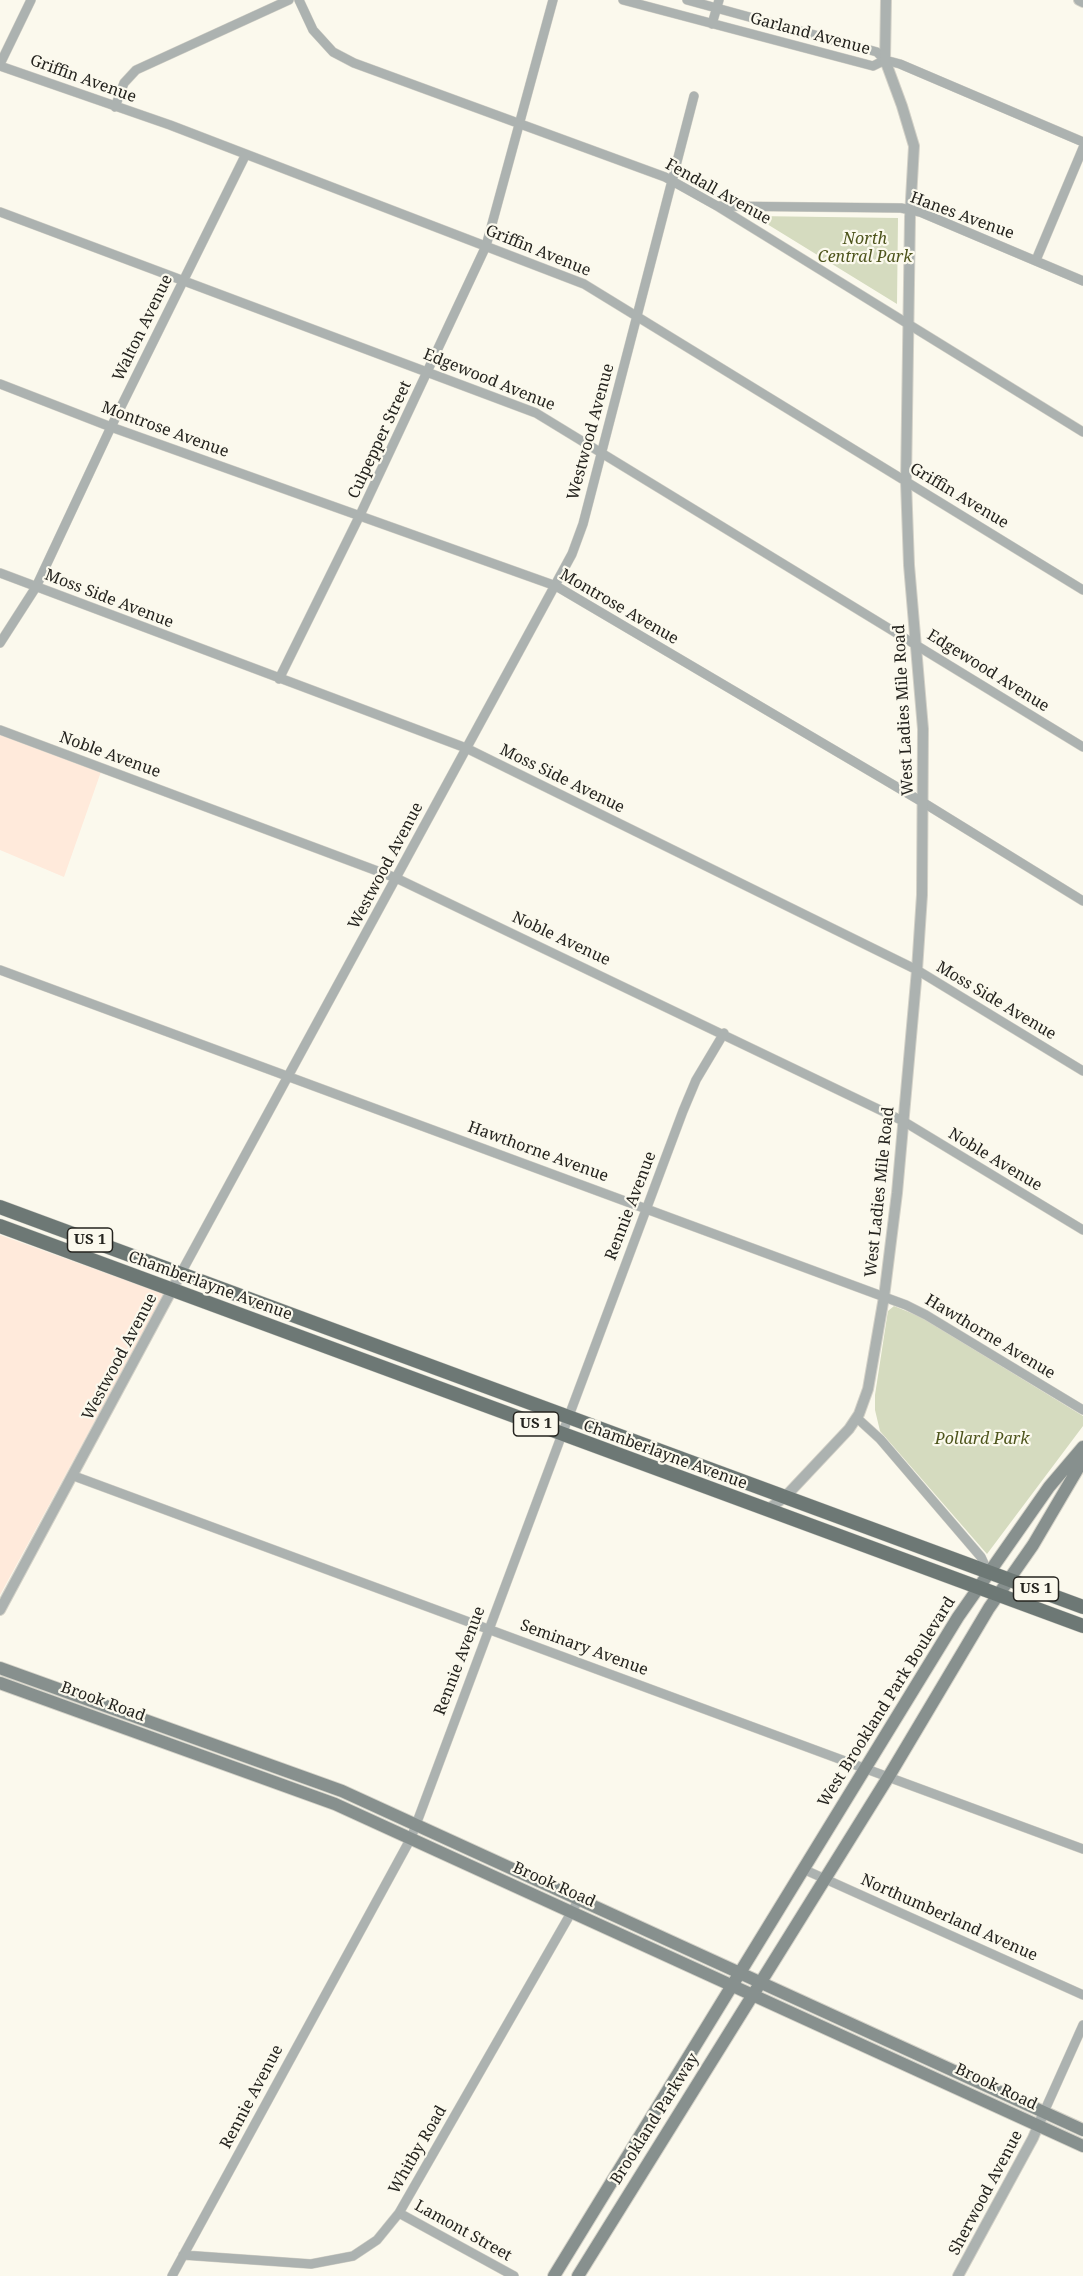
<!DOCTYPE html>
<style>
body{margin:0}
canvas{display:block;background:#fbf9ed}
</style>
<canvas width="1083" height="2276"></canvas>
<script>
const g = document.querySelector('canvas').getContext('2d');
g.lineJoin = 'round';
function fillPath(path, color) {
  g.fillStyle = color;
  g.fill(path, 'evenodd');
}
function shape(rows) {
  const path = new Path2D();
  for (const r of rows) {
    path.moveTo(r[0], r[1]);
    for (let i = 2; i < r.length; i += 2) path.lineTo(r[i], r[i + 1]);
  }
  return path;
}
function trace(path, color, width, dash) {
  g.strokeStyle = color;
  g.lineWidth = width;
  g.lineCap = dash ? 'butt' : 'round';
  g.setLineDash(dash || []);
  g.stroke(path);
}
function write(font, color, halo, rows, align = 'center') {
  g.font = font + ' "Noto Serif",serif';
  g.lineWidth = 4.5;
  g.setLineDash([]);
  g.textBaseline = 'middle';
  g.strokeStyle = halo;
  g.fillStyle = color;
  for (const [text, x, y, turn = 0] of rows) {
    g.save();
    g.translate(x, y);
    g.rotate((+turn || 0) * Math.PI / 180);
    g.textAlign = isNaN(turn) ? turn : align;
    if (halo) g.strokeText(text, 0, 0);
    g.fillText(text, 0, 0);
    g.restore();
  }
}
fillPath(shape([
 [0,735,103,766,64,877,0,850],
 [0,1235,164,1294,0,1595]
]), '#ffeadb');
fillPath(shape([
 [754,216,898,218,897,304],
 [894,1306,921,1317,1083,1416,1083,1426,987,1554,880,1431,875,1410,875,1395,887,1317,888,1311]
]), '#d5dbbf');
const minor = shape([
 [299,0,313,30,333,52,354,63,665,177,717,206,1083,432],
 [623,0,873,66,885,60],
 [687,0,877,52,885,60,900,64,1083,142],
 [712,24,719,0],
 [0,64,31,0],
 [0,66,170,125,584,284,1083,590],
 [115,107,124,83,136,70,289,0],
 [719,206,901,208,920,212,1083,281],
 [0,212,536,413,1083,747],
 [1036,260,1083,148],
 [0,384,111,427,556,586,924,803,1083,901],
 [0,573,466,748,917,970,1083,1071],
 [0,643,36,587,111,427,246,154],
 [279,679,360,515,486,246,553,0],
 [0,730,396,878,903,1121,1083,1230],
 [0,970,906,1305,926,1315,1083,1410],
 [181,1273,572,554,583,524,694,96],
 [857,1418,880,1439,981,1557,988,1572],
 [74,1476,1083,1849],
 [803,1869,1083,1995],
 [1044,2112,1083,2025],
 [399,2213,514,2276],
 [183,2255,311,2264,353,2256,377,2240,399,2213,579,1899],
 [172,2276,411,1838,683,1111,696,1080,724,1033]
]);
const tertiary = shape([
 [1079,0,1083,2],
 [767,1510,785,1497,849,1429,859,1414,868,1389,884,1297,897,1193,917,970,922,895,923,729,909,565,906,482,910,217,914,146,902,106,885,60,886,0],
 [0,1610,181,1273],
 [958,2276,1033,2138,1044,2112]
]);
const secondary = shape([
 [0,1668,342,1791,1083,2130],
 [0,1683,335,1804,1083,2146],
 [554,2276,958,1617,1049,1487,1083,1447],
 [578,2276,889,1776,989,1608,1033,1545,1083,1460]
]);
const primary = shape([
 [0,1207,1083,1607],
 [0,1226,1083,1626]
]);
trace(minor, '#d4d2c8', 10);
trace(tertiary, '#d4d2c8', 12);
trace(secondary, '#d4d2c8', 14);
trace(primary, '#d4d2c8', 15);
trace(minor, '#acb2b0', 9);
trace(tertiary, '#acb2b0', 10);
trace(secondary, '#87908e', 12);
trace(primary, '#6d7875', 14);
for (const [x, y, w] of [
 [90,1240,45],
 [536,1424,45],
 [1036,1589,45]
]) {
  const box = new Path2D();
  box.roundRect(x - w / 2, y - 12, w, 24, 4.5);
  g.fillStyle = '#fbf9ed';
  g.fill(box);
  trace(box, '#24231e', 1.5);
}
write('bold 15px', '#24231e', null, [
 ["US 1",90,1240],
 ["US 1",536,1424],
 ["US 1",1036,1589]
]);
write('16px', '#24231e', '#fbf9ed', [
 ["Garland Avenue",810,34,15],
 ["Griffin Avenue",83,79,20],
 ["Fendall Avenue",718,192,29],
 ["Hanes Avenue",962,216,20],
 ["Griffin Avenue",538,251,22],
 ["Walton Avenue",143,328,-64],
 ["Edgewood Avenue",489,380,22],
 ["Montrose Avenue",165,430,20],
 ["Westwood Avenue",591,432,-75],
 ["Culpepper Street",380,440,-65],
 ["Griffin Avenue",959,496,31],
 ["Moss Side Avenue",109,599,21],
 ["Montrose Avenue",619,607,30],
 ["Edgewood Avenue",988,671,32],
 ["West Ladies Mile Road",904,710,-93],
 ["Noble Avenue",110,755,20],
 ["Moss Side Avenue",562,779,26],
 ["Westwood Avenue",386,866,-62],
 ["Noble Avenue",561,939,25],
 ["Moss Side Avenue",996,1001,31],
 ["Hawthorne Avenue",538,1152,20],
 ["Noble Avenue",995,1160,31],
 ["West Ladies Mile Road",880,1192,-84],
 ["Rennie Avenue",631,1206,-69],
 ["Chamberlayne Avenue",210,1286,20],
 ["Hawthorne Avenue",990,1337,31],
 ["Westwood Avenue",120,1357,-62],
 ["Chamberlayne Avenue",665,1455,20],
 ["Seminary Avenue",584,1648,20],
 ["Rennie Avenue",460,1661,-69],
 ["Brook Road",103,1702,20],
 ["West Brookland Park Boulevard",887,1702,-58],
 ["Brook Road",554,1885,24],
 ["Northumberland Avenue",949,1918,24],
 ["Brook Road",996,2087,25],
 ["Rennie Avenue",252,2097,-62],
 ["Brookland Parkway",655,2119,-58],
 ["Whitby Road",418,2150,-60],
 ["Sherwood Avenue",986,2193,-62],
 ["Lamont Street",463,2231,29]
]);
write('italic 16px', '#4d541c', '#fbf9ed', [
 ["North",865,239],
 ["Central Park",865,257],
 ["Pollard Park",982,1439]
]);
</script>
